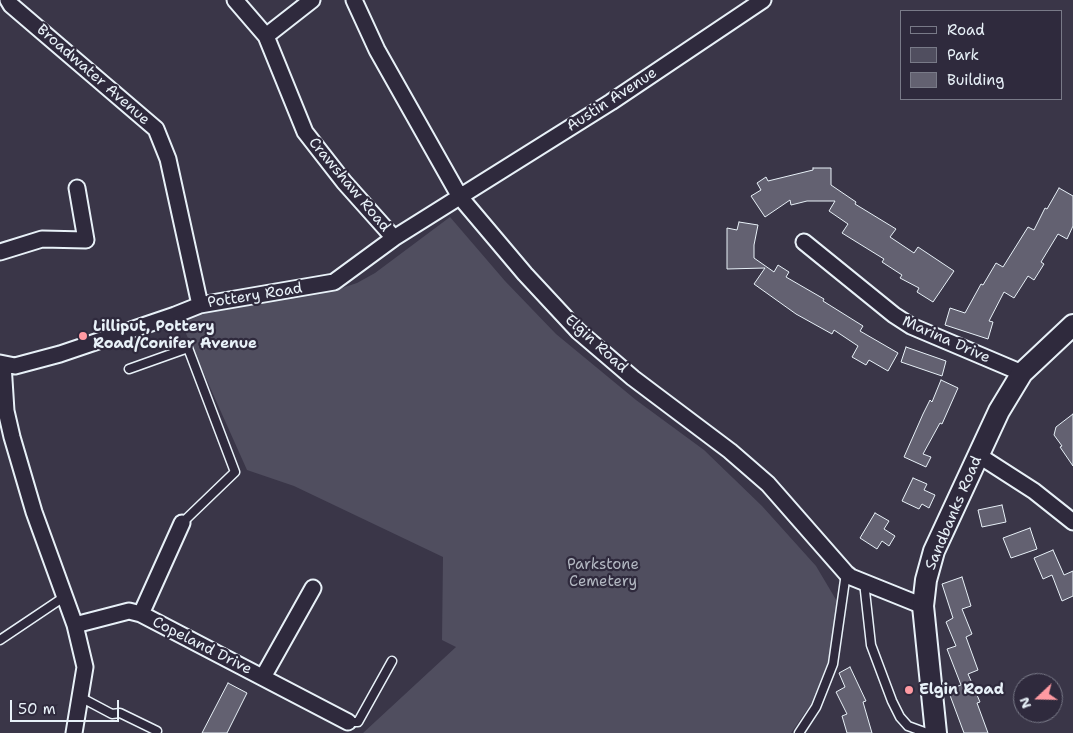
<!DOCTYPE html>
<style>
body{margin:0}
#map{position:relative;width:1073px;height:733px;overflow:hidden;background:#3a3648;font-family:"Shantell Sans",sans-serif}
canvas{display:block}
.legend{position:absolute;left:900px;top:10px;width:162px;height:90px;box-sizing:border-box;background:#2f2a3d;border:1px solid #797a88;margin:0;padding:6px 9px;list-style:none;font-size:15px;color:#e8f1f8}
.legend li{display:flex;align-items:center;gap:10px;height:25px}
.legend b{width:25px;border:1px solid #797a88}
.north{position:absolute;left:1013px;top:673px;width:50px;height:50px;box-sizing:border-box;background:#2f2a3d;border:1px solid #797a88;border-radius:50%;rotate:249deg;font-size:14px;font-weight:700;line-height:20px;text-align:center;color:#e8f1f8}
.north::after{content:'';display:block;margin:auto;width:18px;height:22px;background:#ff9aa2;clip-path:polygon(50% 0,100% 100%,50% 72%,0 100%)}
.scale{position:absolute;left:10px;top:700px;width:109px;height:22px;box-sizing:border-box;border:2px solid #e8f1f8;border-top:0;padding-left:6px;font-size:15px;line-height:18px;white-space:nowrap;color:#e8f1f8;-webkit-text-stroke:4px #2f2a3d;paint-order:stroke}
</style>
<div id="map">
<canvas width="1073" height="733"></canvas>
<ul class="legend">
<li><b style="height:6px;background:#2f2a3d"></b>Road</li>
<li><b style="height:14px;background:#504e5f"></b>Park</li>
<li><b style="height:14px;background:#636171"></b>Building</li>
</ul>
<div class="north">N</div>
<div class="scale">50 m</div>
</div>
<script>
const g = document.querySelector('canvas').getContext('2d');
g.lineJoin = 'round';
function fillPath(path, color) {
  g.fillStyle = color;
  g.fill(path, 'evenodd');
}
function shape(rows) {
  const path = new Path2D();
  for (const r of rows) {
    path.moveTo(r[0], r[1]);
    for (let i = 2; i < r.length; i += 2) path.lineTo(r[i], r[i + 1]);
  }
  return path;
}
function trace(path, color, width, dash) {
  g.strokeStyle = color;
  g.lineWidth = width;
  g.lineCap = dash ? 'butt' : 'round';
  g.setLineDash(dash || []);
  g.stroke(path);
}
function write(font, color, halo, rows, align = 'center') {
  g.font = font + ' "Shantell Sans",sans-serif';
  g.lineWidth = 4.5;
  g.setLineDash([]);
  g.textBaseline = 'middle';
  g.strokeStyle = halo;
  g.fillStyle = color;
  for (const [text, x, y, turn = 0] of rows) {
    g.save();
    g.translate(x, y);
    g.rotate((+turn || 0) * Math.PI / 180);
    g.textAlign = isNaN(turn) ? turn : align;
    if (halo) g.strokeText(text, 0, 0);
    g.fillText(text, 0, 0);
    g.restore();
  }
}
fillPath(shape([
 [450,217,505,281,556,334,636,400,704,450,762,506,816,566,838,603,828,662,811,704,791,733,363,733,456,647,442,640,443,557,294,486,247,470,179,318,202,310,231,308,339,289,357,283,375,273]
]), '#504e5f');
const building = shape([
 [813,168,831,168,831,185,856,202,855,204,896,229,890,237,914,253,918,247,954,271,933,302,917,292,919,288,900,278,902,275,882,262,884,259,842,233,848,224,829,211,835,201,807,201,791,205,790,200,765,217,751,196,761,190,757,183,766,177,768,181,813,170,813,168],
 [1059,188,1073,196,1073,226,1067,239,1058,234,1041,262,1044,264,1034,280,1028,276,1014,298,1004,292,989,321,993,322,988,339,945,325,950,308,965,313,981,284,983,285,996,263,1003,267,1028,227,1034,230,1045,208,1047,209,1059,188],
 [739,222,758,225,754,245,754,258,774,272,778,265,789,272,786,277,824,299,823,301,863,326,860,331,898,353,888,371,869,360,866,365,852,357,858,346,834,330,832,334,796,314,754,284,765,268,727,269,727,228,737,230,739,222],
 [906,347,946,361,942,376,901,362,906,347],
 [941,380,958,388,942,424,940,423,923,454,931,457,926,467,904,457,923,414,930,400,932,402,941,380],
 [1073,414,1073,466,1060,447,1062,446,1054,435,1056,427,1073,414],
 [913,478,927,484,924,490,935,495,929,508,922,504,919,509,902,501,913,478],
 [1002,505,1006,522,982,527,978,510,1002,505],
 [875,513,889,521,884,529,895,536,889,546,882,541,877,549,860,538,875,513],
 [1030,528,1037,549,1011,558,1003,538,1030,528],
 [1053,550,1064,575,1073,571,1073,596,1062,601,1052,575,1043,579,1034,558,1053,550],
 [962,577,971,606,962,609,972,634,966,637,978,670,968,674,980,702,977,703,988,733,964,733,948,690,961,685,947,649,956,646,946,622,953,618,942,584,962,577],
 [850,667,866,701,863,702,872,733,847,733,842,716,847,714,836,692,845,687,839,673,850,667],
 [228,683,247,693,227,733,202,733,228,683]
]);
fillPath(building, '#636171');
trace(building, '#e8f1f8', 1);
const service = shape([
 [129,369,188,348,235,472,182,523],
 [864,582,871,645,892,701,900,717,908,726,927,733],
 [0,640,64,597],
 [80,697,112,714,120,713,157,731],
 [348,722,358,722,392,661],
 [799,733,816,707,833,664,846,573]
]);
const minor = shape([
 [8,0,11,5,156,129,168,159,200,305],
 [235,0,266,36,305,132,344,182,394,238],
 [354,0,377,50,460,197,525,274,578,331,633,378,730,451,768,484,846,573,851,577,923,606],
 [266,36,312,0],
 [804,242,894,315,911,326,1022,373],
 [0,252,42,239,86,240,77,188],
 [0,363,15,366,60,354,175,315,200,305,334,282,394,238,611,102,763,0],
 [3,364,6,411,12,437,34,512,75,625,85,667,74,733],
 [978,455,1034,491,1073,522],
 [141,614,182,523],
 [75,625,129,611,141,614,348,722],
 [263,677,313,588]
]);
const secondary = shape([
 [936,733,923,606,926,580,934,551,999,411,1022,373,1073,325]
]);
trace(service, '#e8f1f8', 11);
trace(minor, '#e8f1f8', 19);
trace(secondary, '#e8f1f8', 24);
trace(service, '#2f2a3d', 8);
trace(minor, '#2f2a3d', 15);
trace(secondary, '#2f2a3d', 20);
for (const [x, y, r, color] of [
 [83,336,5,"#ff9aa2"],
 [909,690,5,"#ff9aa2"]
]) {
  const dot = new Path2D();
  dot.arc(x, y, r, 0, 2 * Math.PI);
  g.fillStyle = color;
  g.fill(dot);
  trace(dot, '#2f2a3d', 2);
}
write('15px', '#e8f1f8', '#2f2a3d', [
 ["Broadwater Avenue",93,75,41],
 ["Austin Avenue",612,100,-33],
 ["Crawshaw Road",349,185,50],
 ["Pottery Road",255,296,-9],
 ["Marina Drive",946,340,24],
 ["Elgin Road",596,344,42],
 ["Sandbanks Road",954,513,-67],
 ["Copeland Drive",202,646,27]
]);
write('bold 15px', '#e8f1f8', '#2f2a3d', [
 ["Lilliput, Pottery",93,327],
 ["Road/Conifer Avenue",93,344],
 ["Elgin Road",919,690]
], 'left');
write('15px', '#b3b8c2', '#2f2a3d', [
 ["Parkstone",603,565],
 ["Cemetery",603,582]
]);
</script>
